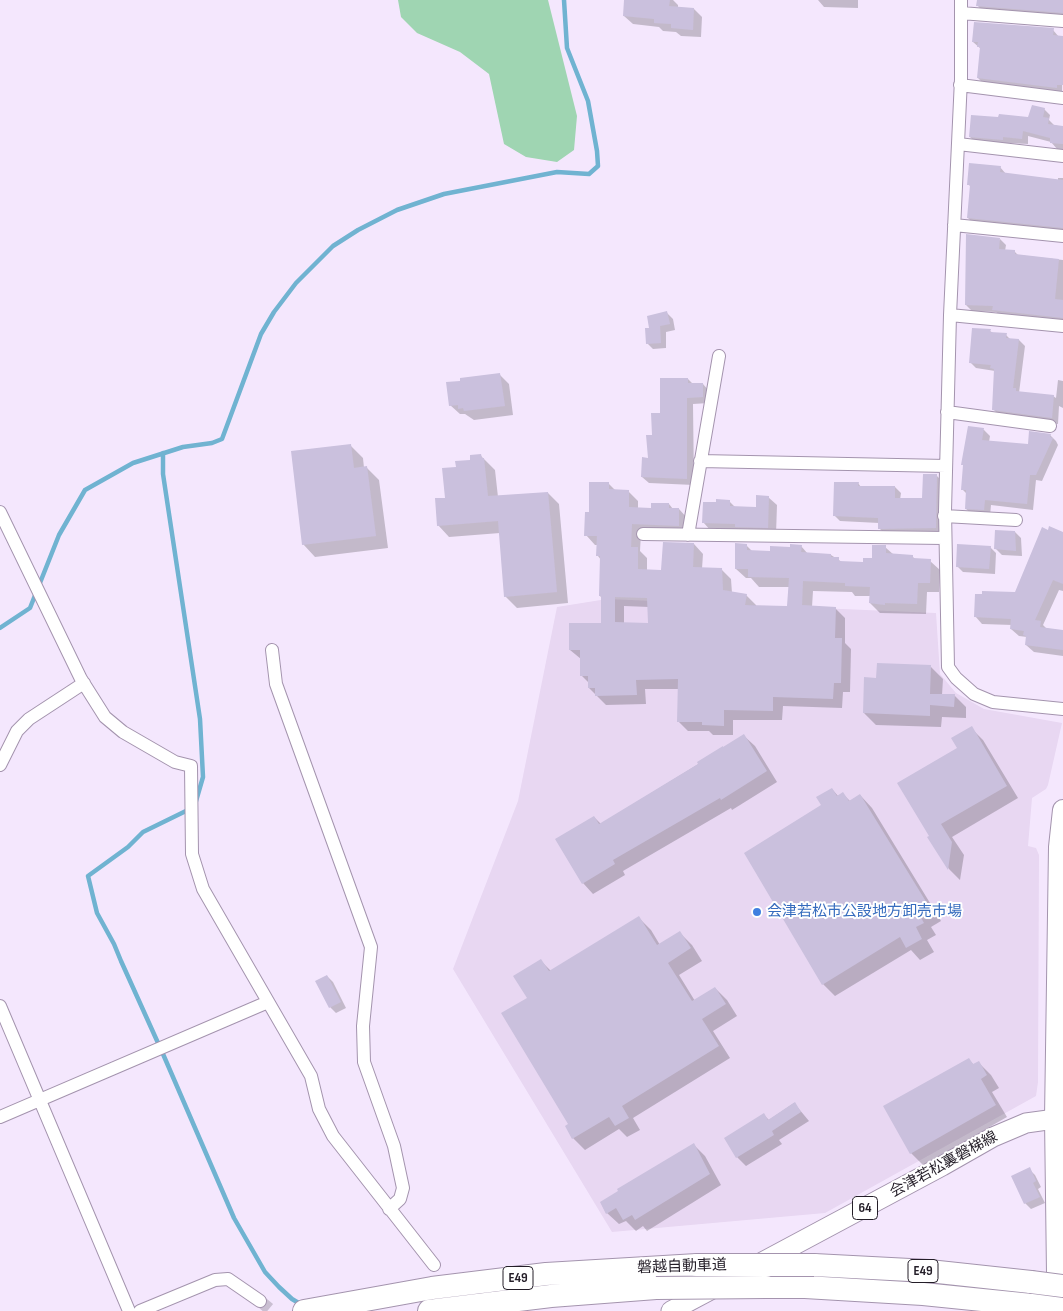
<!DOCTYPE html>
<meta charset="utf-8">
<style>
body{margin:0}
canvas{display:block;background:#f4e7fd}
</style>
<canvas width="1063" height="1311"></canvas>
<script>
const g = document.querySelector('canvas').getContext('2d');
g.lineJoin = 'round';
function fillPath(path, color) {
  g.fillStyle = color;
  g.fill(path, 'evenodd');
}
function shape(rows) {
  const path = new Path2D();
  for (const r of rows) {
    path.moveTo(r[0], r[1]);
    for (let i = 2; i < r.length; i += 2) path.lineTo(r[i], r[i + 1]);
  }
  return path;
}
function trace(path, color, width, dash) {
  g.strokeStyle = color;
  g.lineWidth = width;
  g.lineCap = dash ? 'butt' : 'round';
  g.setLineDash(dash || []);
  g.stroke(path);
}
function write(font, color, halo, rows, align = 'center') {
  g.font = font + ' "Sofia Sans Condensed","Noto Sans JP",sans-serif';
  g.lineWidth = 4;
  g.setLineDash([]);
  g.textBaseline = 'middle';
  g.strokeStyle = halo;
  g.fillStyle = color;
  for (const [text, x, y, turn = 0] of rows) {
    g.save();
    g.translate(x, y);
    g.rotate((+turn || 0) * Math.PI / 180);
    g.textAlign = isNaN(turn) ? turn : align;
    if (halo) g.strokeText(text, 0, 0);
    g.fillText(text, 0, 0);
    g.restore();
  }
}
fillPath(shape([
 [607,599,936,613,940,674,956,693,984,709,1062,723,1048,785,1046,789,1032,798,1028,846,1036,848,1039,855,1038,1082,1036,1096,825,1213,612,1232,453,969,518,801,557,607]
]), '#e8d7f2');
fillPath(shape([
 [398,0,548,0,577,116,574,150,557,162,526,157,504,144,489,74,460,52,417,33,401,17]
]), '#9fd5b2');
fillPath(shape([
 [628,0,673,0,678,5,678,8,694,9,702,17,701,37,681,36,676,32,663,31,659,27,633,24,624,16],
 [818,0,858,0,858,8,824,7],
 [978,0,1063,0,1063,18,983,12,978,6],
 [1053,30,1059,37,1063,37,1062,93,984,84,978,78,981,49,973,42],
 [1044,109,1050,115,1049,120,1054,125,1063,127,1063,149,1057,149,1051,142,1028,136,1028,144,1009,143,1009,146,976,143,970,137,1029,118],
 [1000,167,1006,174,1058,180,1058,178,1063,178,1063,233,974,224,968,218,971,187,968,184],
 [1000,239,1006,245,1005,251,1015,252,1018,255,1063,260,1063,324,1000,315,996,312,972,311,966,305],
 [667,313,673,319,675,330,666,332,666,348,653,349,647,343,650,329],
 [990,331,993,333,1006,335,1011,340,1019,340,1025,346,1019,393,1053,396,1056,398,1058,380,1063,381,1063,408,1059,406,1058,424,999,415,993,409,995,371,976,368,970,362],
 [500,375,509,384,513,415,474,420,465,414,460,414,450,405],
 [688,379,693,384,703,384,709,391,709,403,693,404,694,485,649,483,642,477,649,459,654,436,661,414],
 [969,427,984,430,990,436,989,442,1029,446,1050,435,1056,441,1058,445,1042,481,1036,480,1033,510,991,505,990,516,972,514,966,509,967,494,962,489],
 [350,445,363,458,364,468,367,468,379,480,388,548,315,557,303,544],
 [481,456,495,470,498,497,548,493,559,504,568,603,517,608,505,596,500,533,449,537,438,525,457,468],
 [936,475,942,481,941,533,885,534,879,528,879,523,840,521,834,515,858,483,861,487,895,487,901,493,900,500,923,500],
 [608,483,616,491,628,491,638,501,638,508,652,509,669,504,673,509,679,509,688,519,688,535,641,533,640,551,647,558,647,571,662,572,694,544,703,554,702,569,722,570,731,579,732,593,746,595,756,605,756,606,788,607,790,587,759,587,751,578,746,578,736,569,746,545,753,552,771,552,801,546,808,554,831,555,842,562,864,563,874,559,885,547,894,555,912,556,916,560,930,561,940,570,939,592,927,592,926,614,880,613,870,603,871,596,855,596,852,592,813,591,812,607,835,608,845,618,845,643,851,649,850,692,843,692,842,708,783,706,782,720,733,720,733,735,713,735,709,731,688,731,678,721,679,689,645,689,646,704,606,705,589,688,589,683,581,675,581,659,570,650,602,624,602,598,600,596,601,560,598,556,598,545,595,545,586,535,590,514],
 [624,606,649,607,649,624,624,624],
 [768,497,777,505,776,535,711,531,703,522,729,501,736,508,757,509],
 [1015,532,1021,538,1022,556,1002,555,996,549],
 [1063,534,1063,591,1059,590,1043,625,1047,629,1063,631,1063,656,1034,652,1026,645,1027,637,1019,636,1011,629,1012,625,982,624,975,616,1016,594],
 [990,547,996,553,995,574,963,572,957,566],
 [931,667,943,679,942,695,954,695,966,707,966,718,942,717,941,727,876,725,864,713,878,679],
 [971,728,983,740,1018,798,952,837,964,855,960,880,949,869,929,837,959,748],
 [744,736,755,746,777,782,732,810,731,808,623,871,625,875,593,894,583,883,594,817,601,824],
 [832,789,838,796,843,794,850,801,860,795,872,808,941,921,931,927,936,935,927,940,934,952,920,960,911,950,835,996,823,984,823,806],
 [639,918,651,930,660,945,680,933,692,945,702,961,679,975,695,1001,715,988,727,1000,737,1016,713,1031,730,1058,633,1118,640,1130,627,1137,619,1129,585,1150,573,1138,529,998,541,961,551,971],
 [327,976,333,982,346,1008,336,1013,330,1007],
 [968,1059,974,1065,979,1063,991,1075,999,1088,992,1092,1007,1117,923,1165,911,1153],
 [794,1103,809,1121,779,1140,782,1144,746,1166,737,1157,764,1115,769,1120],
 [693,1144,705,1156,721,1185,647,1231,643,1226,636,1231,626,1221,619,1224,607,1213],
 [1029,1169,1035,1175,1041,1187,1038,1189,1045,1203,1031,1209,1025,1203]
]), '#0003');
trace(shape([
 [163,453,163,474,200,719,203,777,196,801],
 [0,628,30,608,59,535,85,490,133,463,183,447,212,443,222,439,261,334,274,312,296,283,333,246,358,230,397,210,444,194,557,172,589,174,598,166,597,151,588,101,567,48,564,0],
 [190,809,143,832,128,847,88,876,97,913,114,944,121,961,163,1054,234,1218,265,1272,279,1287,292,1299,302,1305]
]), '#70b3d1', 4.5);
fillPath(shape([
 [624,0,670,0,669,6,694,8,693,30,671,28,671,24,654,23,654,19,623,16],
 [977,0,1063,0,1063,13,976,6],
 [974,22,1054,28,1053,35,1063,36,1063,85,1057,85,1057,88,977,78,980,47,977,47,978,42,972,42],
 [1032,105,1045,108,1043,117,1049,118,1048,124,1063,126,1063,144,1050,143,1050,138,1023,131,1022,139,1003,137,1003,140,969,137,971,115,998,117,999,114,1028,117],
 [969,163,1001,166,1000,172,1063,180,1063,228,967,218,970,185,967,185],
 [966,234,1000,238,999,249,1015,250,1015,254,1059,259,1055,299,1063,300,1063,318,992,310,993,306,965,305],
 [667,311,670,324,660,326,661,343,646,344,645,328,649,328,647,316],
 [972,328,991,329,990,332,1007,333,1006,338,1019,339,1013,388,1016,388,1016,391,1054,395,1052,418,992,410,994,369,990,368,991,365,969,363],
 [500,373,505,406,464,411,463,408,458,409,458,405,449,406,446,382,460,381,460,378],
 [660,378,688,378,688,383,703,383,703,397,687,398,687,479,641,477,642,457,648,458,646,435,652,435,651,413,660,413],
 [968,426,984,428,982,440,1028,444,1029,431,1051,434,1050,437,1053,438,1036,475,1030,475,1027,504,985,500,984,510,965,509,966,490,961,490,963,465,961,465],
 [351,444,354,468,367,466,376,536,302,545,291,451],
 [481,454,482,458,484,458,488,496,548,492,557,592,504,597,498,521,437,526,435,498,445,498,442,468,456,467,455,461,470,460,470,455],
 [923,474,937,474,936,528,878,529,878,518,833,516,834,482,859,482,858,486,895,486,895,498,922,498],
 [589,482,609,482,609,489,629,490,629,507,651,508,651,503,669,503,669,508,679,508,679,526,632,524,631,547,638,547,638,569,661,570,663,542,694,543,693,567,722,568,723,590,747,594,745,605,787,606,789,578,748,577,748,569,735,569,735,543,747,544,747,550,770,551,770,546,790,547,790,544,802,545,801,552,831,554,831,557,839,557,839,561,863,562,863,558,872,558,872,545,886,545,886,553,913,555,913,558,931,559,930,583,918,583,917,604,885,603,885,605,869,603,870,587,845,586,845,583,803,581,802,605,836,607,835,638,842,638,841,683,834,683,833,699,773,697,773,711,724,710,724,726,702,725,702,722,677,722,678,679,636,680,637,695,595,696,595,688,588,688,588,676,580,676,580,650,569,650,569,623,601,623,601,596,599,596,600,556,596,556,597,536,584,536,585,512,589,512],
 [615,597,647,598,648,623,615,622],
 [756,495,769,496,768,528,735,527,735,524,702,523,703,502,716,502,716,499,730,500,730,506,756,507],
 [1049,526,1063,532,1063,584,1053,580,1035,620,1041,621,1040,627,1063,630,1063,650,1025,645,1026,636,1023,635,1024,631,1010,629,1011,619,974,617,975,594,982,594,982,591,1015,592,1042,527,1048,530],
 [995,530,1015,531,1016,551,994,549],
 [957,544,991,546,989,569,956,567],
 [877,663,931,665,930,694,955,694,954,707,930,705,930,716,863,713,864,677,876,678],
 [972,726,1007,786,941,824,952,842,948,870,927,837,929,836,897,783,957,748,951,738],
 [744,734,767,771,721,800,720,798,613,860,615,864,582,884,555,839,594,816,599,824,698,764,697,762,723,746,723,747],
 [832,788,837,796,843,792,849,801,860,794,930,908,919,914,924,923,916,927,922,939,906,948,900,937,822,985,744,853,821,805,816,797],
 [639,916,657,945,680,931,691,948,668,963,692,1001,715,987,726,1004,702,1019,719,1046,622,1106,629,1118,615,1126,609,1117,572,1139,565,1126,568,1124,501,1013,527,998,513,976,541,959,549,971],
 [327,975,341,1002,329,1008,315,981],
 [969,1058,973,1064,979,1061,987,1075,981,1079,996,1105,910,1154,883,1106],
 [795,1102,801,1112,772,1131,774,1135,736,1158,724,1138,764,1113,768,1120],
 [694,1143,710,1174,635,1220,632,1215,623,1220,616,1208,606,1214,600,1202,618,1191,617,1189],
 [1030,1167,1036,1181,1033,1183,1040,1197,1024,1204,1011,1176]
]), '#cac0dd');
trace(shape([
 [260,1301,272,1311]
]), '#cabfd2', 12, [12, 6]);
const minor = shape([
 [961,0,961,79,950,315,945,511,948,667,956,678,974,694,993,702,1063,709],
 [961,13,1063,21],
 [960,85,1063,98],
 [958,144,1063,156],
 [954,225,1063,236],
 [950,315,1063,326],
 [947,412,1050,426],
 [700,461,946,466],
 [0,512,81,679,105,717,123,732,175,762,191,766,192,854,203,889,311,1076,319,1109,333,1136,434,1265],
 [944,516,1016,520],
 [643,534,944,538],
 [688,535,719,356],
 [272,650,276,684,371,947,363,1026,364,1062,394,1146,403,1188,400,1199,389,1209],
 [0,765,17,731,29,719,84,683],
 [0,1006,129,1311],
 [0,1117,268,1002],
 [140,1311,215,1280,228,1279,260,1301]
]);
const primary = shape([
 [755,1266,942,1166,993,1137,1026,1123,1063,1118],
 [671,1311,716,1287]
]);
const trunk = shape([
 [1060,1302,1057,1274,1055,1118,1059,847,1063,810]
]);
const motorway = shape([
 [814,1265,929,1271,1031,1282],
 [766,1287,805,1287,923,1294,1031,1305],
 [304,1311,432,1288,546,1274,697,1265],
 [429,1311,551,1296,656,1288]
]);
trace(minor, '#a494ae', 14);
trace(primary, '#a494ae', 21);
trace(trunk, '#a494ae', 22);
trace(motorway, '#a494ae', 24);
trace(minor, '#fff', 12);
trace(primary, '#fff', 19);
trace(trunk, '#fff', 20);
trace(motorway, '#fff', 22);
const motorwayBridge = shape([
 [697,1265,814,1265],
 [1031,1282,1063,1286],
 [656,1288,766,1287],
 [1031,1305,1063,1309]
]);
trace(motorwayBridge, '#a494ae', 24, []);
trace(motorwayBridge, '#fff', 22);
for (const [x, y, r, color] of [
 [757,912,5,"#3f7fe0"]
]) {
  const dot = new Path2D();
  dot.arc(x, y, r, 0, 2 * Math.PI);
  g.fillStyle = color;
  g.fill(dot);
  trace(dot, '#fff', 2);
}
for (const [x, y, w] of [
 [865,1208,25],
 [923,1271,30],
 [518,1278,30]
]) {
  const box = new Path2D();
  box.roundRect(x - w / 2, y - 11.5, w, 23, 4);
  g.fillStyle = '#fff';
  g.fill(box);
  trace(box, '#241e28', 1);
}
write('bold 14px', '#241e28', null, [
 ["64",865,1208],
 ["E49",923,1271],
 ["E49",518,1278]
]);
write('15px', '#366cbe', '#fff', [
 ["会津若松市公設地方卸売市場",767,912]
], 'left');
write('15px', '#241e28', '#fff', [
 ["会津若松裏磐梯線",944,1165,-29],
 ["磐越自動車道",682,1267,-2]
]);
</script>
